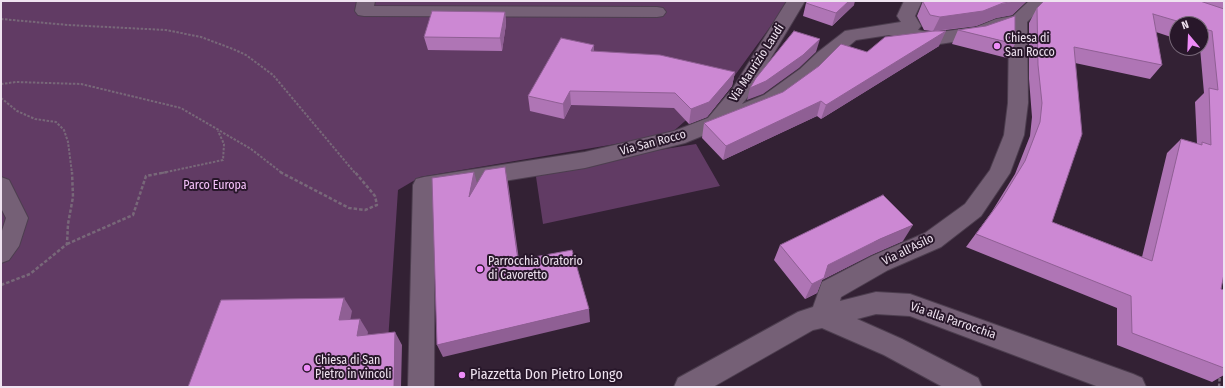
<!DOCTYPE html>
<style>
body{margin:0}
#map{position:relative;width:1225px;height:388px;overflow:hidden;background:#332134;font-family:"Fira Sans Condensed",sans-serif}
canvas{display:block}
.frame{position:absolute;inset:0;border:2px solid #efe3f0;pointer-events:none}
.north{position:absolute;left:1169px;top:16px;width:40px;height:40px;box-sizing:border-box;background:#28172a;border:1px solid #786979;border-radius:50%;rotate:341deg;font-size:11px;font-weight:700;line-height:16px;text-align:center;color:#efe3f0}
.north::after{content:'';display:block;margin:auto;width:14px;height:18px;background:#ee8cf8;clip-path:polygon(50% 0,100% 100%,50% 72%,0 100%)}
</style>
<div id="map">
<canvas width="1225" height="388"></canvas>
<div class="frame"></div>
<div class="north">N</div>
</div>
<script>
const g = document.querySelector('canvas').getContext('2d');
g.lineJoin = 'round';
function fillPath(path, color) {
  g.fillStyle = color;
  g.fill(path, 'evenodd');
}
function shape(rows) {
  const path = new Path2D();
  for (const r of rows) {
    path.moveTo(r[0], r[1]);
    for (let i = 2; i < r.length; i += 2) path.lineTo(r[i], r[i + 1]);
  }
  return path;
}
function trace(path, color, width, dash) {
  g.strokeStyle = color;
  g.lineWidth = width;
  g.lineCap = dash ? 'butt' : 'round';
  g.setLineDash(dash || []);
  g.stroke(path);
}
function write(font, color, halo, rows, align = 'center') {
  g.font = font + ' "Fira Sans Condensed",sans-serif';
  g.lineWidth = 4;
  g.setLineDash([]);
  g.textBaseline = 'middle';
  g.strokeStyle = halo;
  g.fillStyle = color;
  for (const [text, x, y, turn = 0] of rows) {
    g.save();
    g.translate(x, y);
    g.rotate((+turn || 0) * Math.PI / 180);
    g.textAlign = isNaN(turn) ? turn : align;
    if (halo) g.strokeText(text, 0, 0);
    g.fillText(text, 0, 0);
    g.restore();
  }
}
fillPath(shape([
 [1,1,789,1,730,82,669,135,420,177,398,190,385,387,1,387],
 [696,144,720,186,543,224,535,170]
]), '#613b64');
const street = shape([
 [357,1,375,1,374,6,657,7,663,8,666,12,663,16,657,17,364,16,358,15,355,11,357,1],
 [787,1,805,1,747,98,742,104,764,95,800,69,818,52,845,31,901,22,897,16,904,1,922,1,915,16,921,26,918,30,933,33,976,27,996,19,1013,16,1029,1,1055,1,1052,5,1040,9,1027,22,1028,103,1024,135,1010,173,981,216,941,247,888,270,841,297,840,301,876,292,910,294,1133,374,1142,378,1146,387,1099,387,910,316,876,314,857,319,902,339,978,378,982,387,943,387,884,355,822,328,813,330,713,387,674,387,678,378,798,312,813,307,822,282,872,256,925,233,965,204,990,170,1004,135,1008,103,1009,28,979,38,933,45,889,35,856,40,832,60,814,79,778,105,685,143,585,168,435,192,434,387,408,387,413,185,416,179,424,177,585,152,674,131,708,118,733,88,787,1],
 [1,177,9,180,28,218,19,246,9,260,1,263,1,234,6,218,1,208,1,177]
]);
trace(street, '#4d3e4f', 2);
trace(shape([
 [1,19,68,25,166,30,201,37,233,49,246,55,273,75,355,173],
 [1,84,16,82,81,84,181,108,251,149,282,173],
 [1,98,17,111,35,119,56,122,64,130,68,142,72,173],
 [162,173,223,160,224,144,218,131]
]), '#786879', 2, [2.5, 1.5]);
trace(shape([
 [280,172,349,208,365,210,377,205,375,196,355,172],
 [67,244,133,215,146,176,167,172],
 [1,285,30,274,67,244,68,224,73,197,72,172],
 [1219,387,1220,374]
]), '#786879', 2.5, [3.5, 2]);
fillPath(street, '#756076');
fillPath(shape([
 [923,1,1027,1,1012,15,996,18,976,26,938,31,939,46,821,119,817,116,723,160,702,138,704,123,783,92,867,52,931,31,924,30,917,16],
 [1044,1,1224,1,1224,274,1221,289,1224,290,1224,375,1212,382,1117,345,1117,308,966,247,991,213,1015,174,1030,136,1032,117,1029,79,1029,23,1037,8],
 [1177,24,1201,24,1201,48,1200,48,1204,93,1195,102,1197,144,1181,139,1167,153,1142,257,1052,222,1075,63,1150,79,1162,65,1156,32,1177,39],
 [806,3,854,5,832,26,803,16],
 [505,12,506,24,502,51,428,50,424,37],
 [958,30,1015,44,1007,58,952,44],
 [594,51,735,72,732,86,707,117,689,124,674,108,571,105,564,119,530,111,528,96],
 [903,241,871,255,822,280,817,293,805,299,774,260,780,245]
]), '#af75b5');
fillPath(shape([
 [849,1,855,1,854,5,832,26,836,13],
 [1016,1,1027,1,1012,15,996,18,976,26,933,31,940,17],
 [505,12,506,24,502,51,500,38],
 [946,31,939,46,821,119,826,105],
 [820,39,816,52,799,68,763,94,747,100,750,88],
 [594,45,594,60,591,51],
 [735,72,732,86,707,117,689,124,691,109],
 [570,91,571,105,564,119,563,104],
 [821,101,817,116,723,160,726,146],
 [505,167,508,182,521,274,518,260],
 [474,172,478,187,469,197],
 [913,225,903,241,871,255,822,280,817,293,805,299,812,284,828,265,880,239],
 [344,298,352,311,348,332,339,320],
 [589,309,590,322,443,357,437,345],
 [360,319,368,332,365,349,357,336],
 [395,332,402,345,401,387,394,387]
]), '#8f5f94');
const building = shape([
 [808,1,849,1,836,13,806,3,808,1],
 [923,1,1016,1,1003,3,983,11,940,17,930,15,923,2,923,1],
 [1044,1,1200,1,1224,9,1224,274,1221,289,1224,290,1224,368,1132,333,1131,296,976,234,1001,200,1025,161,1040,122,1042,103,1038,65,1037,8,1044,1],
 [1153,14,1187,24,1201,24,1201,28,1212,31,1218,90,1209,88,1211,145,1202,142,1202,145,1181,139,1152,261,1052,222,1082,134,1074,47,1162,65,1153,14],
 [432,11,505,12,500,38,424,37,432,11],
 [1015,16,1015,44,958,30,986,26,1015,16],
 [794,31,820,39,803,55,766,81,750,88,756,78,794,31],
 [934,31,946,31,826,105,821,101,726,146,704,123,783,92,819,66,841,44,867,52,885,37,934,31],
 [561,38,594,45,591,51,660,55,735,72,709,102,691,109,675,93,570,91,563,104,528,96,561,38],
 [505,167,518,260,572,250,589,309,437,345,432,178,474,172,469,197,485,170,505,167],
 [883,195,913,225,880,239,828,265,824,278,812,284,780,245,883,195],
 [344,298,339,320,360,319,357,336,395,332,394,387,188,387,221,300,344,298]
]);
fillPath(building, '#cc88d3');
trace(building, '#8f5f94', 1);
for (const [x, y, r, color] of [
 [997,46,4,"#ee8cf8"],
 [480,269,4,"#ee8cf8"],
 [307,368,4,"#ee8cf8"],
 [462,375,4,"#ee8cf8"]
]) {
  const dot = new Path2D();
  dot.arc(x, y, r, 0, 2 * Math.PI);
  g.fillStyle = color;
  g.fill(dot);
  trace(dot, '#28172a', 1.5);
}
write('12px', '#efe3f0', '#28172a', [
 ["Chiesa di",1005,39],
 ["San Rocco",1005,53],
 ["Parrocchia Oratorio",488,262],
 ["di Cavoretto",488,276],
 ["Chiesa di San",315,361],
 ["Pietro in vincoli",315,375]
], 'left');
write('12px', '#efe3f0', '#28172a', [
 ["Via Maurizio Laudi",757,63,-57],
 ["Via San Rocco",653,143,-15],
 ["Via all'Asilo",908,250,-26],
 ["Via alla Parrocchia",953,321,19]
]);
write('12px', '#f6c2fb', '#28172a', [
 ["Parco Europa",215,186]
]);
write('14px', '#efe3f0', '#28172a', [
 ["Piazzetta Don Pietro Longo",470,375]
], 'left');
</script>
